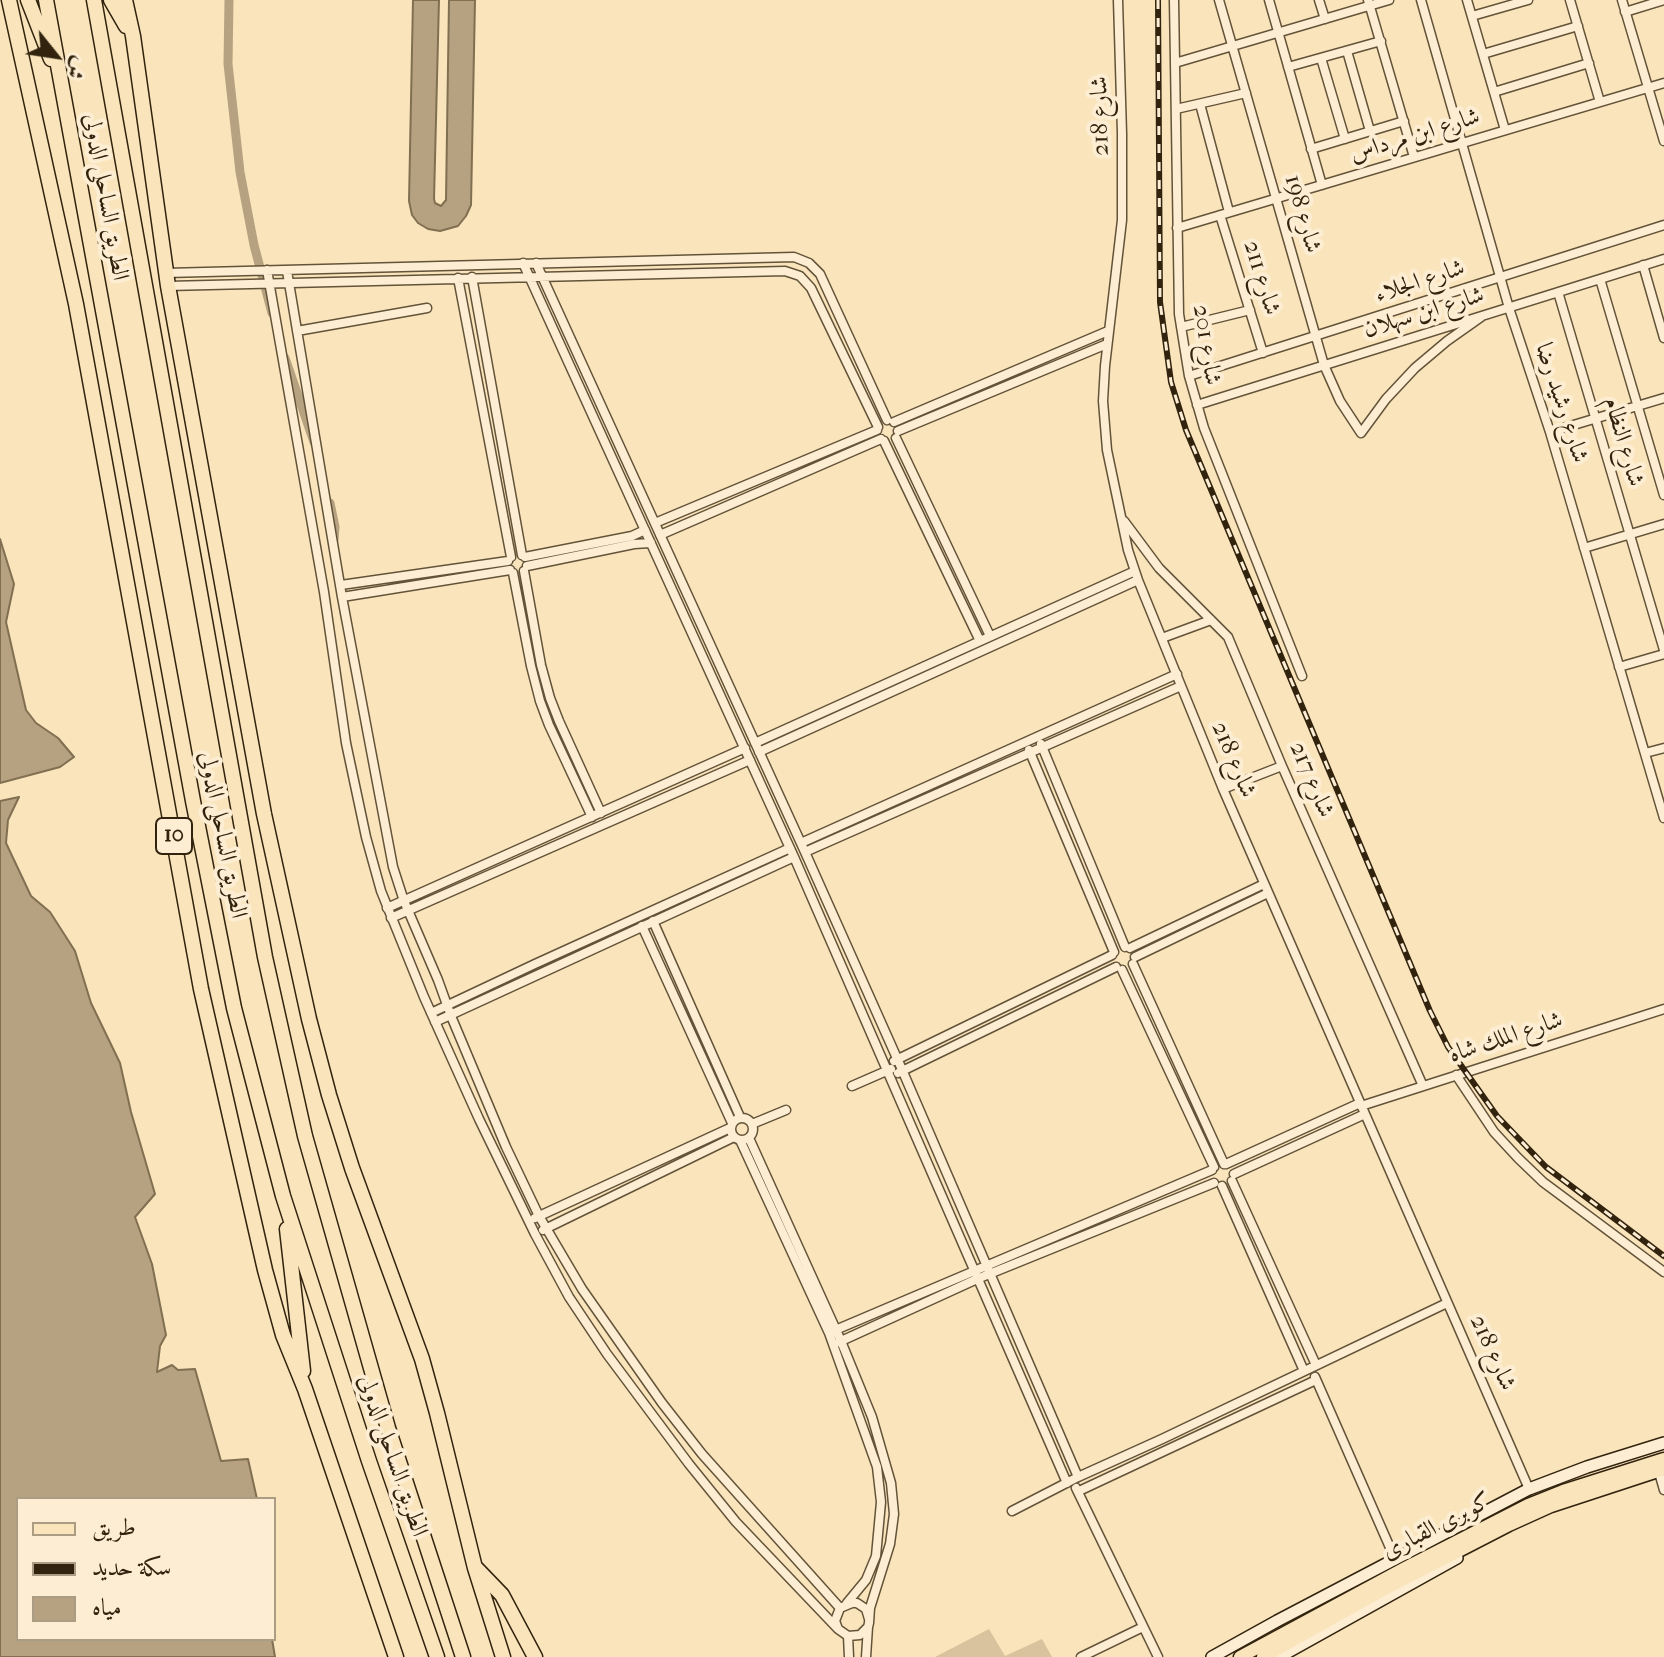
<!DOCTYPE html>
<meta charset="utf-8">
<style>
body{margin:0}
#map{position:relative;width:1664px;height:1657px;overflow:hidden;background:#fae4bb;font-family:"IM FELL French Canon",Amiri,serif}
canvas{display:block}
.legend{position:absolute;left:16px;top:1497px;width:260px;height:144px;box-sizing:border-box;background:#fcedd3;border:2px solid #ab9c84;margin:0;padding:10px 14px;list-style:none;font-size:24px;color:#31230e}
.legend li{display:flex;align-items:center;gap:16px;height:40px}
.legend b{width:40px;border:2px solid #ab9c84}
.north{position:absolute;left:16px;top:16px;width:80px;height:80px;-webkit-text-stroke:6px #fcedd3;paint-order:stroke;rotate:120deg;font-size:22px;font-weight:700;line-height:32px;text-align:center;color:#31230e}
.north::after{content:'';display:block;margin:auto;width:28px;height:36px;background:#31230e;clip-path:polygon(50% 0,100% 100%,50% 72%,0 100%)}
</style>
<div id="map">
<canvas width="1664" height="1657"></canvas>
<ul class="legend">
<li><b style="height:10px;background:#fae4bb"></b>طريق</li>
<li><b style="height:10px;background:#31230e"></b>سكة حديد</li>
<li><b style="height:22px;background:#b6a280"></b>مياه</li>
</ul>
<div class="north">ش</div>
</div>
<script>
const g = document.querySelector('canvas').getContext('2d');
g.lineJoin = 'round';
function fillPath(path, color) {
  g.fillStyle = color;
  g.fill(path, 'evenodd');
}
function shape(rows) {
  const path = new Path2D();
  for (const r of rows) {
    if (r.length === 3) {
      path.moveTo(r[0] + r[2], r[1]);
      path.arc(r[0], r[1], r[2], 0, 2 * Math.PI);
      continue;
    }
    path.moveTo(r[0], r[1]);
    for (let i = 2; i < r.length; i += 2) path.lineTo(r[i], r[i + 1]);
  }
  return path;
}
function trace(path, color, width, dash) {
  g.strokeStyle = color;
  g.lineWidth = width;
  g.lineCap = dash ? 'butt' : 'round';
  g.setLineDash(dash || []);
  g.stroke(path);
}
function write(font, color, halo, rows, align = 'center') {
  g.font = font + ' "IM FELL French Canon",Amiri,serif';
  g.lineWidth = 8;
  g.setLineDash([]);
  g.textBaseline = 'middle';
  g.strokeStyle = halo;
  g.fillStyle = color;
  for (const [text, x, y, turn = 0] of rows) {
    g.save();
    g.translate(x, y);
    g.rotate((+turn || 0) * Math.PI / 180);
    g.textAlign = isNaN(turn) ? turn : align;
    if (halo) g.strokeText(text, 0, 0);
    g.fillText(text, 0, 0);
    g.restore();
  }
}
fillPath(shape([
 [989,1629,1005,1656,1042,1639,1052,1657,935,1657]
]), '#d8c39e');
const water = shape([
 [413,0,439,0,434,199,435,203,441,206,446,200,449,0,475,0,471,205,466,216,458,226,440,231,428,229,418,223,412,215,409,201,413,0],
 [0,539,14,584,6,622,26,710,36,723,58,738,74,757,60,767,0,783,0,539],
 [19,797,8,820,6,843,31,896,50,912,75,951,91,1003,120,1063,131,1112,155,1194,135,1217,152,1264,166,1335,160,1346,157,1372,172,1365,178,1370,195,1369,221,1461,248,1459,257,1499,18,1499,18,1639,272,1639,275,1657,0,1657,0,801,19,797]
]);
fillPath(water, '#b6a280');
trace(water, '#816f52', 2);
trace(shape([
 [229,0,228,64,240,172,254,245,272,313],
 [285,358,314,442],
 [330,503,335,527,334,540]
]), '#b6a280', 9);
const street = shape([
 [1118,0,1122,133,1122,220,1105,366,1103,401,1107,450,1128,550,1138,580,1223,789,1529,1489],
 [1174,0,1179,314,1189,376,1204,428,1302,676],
 [1219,0,1324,365,1340,401,1361,433,1386,399,1415,368,1447,341,1481,317],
 [1269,0,1322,185],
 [1319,0,1325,19],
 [1368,0,1414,157],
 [1421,0,1509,308,1550,432,1664,818],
 [1467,0,1505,130],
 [1570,0,1600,102],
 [1622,0,1664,141],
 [1625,12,1664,0],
 [1472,16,1528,0],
 [1347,51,1370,131],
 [1483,54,1578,26],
 [1321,58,1345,139],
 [1175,63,1389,0],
 [1288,67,1381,41],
 [1494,92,1589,63],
 [1200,104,1229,212],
 [1176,109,1246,93],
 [1311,149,1404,121],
 [1220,215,1263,353],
 [1177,228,1664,83],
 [523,263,794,857,1067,1483],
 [536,263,805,852,900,1065,1078,1477],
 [1643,265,1664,338],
 [267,270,324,592,346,743,366,837,381,891,424,997,479,1119,535,1234,569,1297,607,1354,689,1464,736,1522,838,1629],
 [287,271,342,597,393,867,404,901,438,980,451,1016,506,1147,539,1216,582,1289,662,1403,702,1454,840,1608],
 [166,273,794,257,809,263,820,274,887,420],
 [472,277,522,555],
 [458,278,511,557],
 [1600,279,1664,495],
 [168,286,785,271,800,276,811,288,878,427],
 [1558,292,1664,650],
 [1181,327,1250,310],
 [297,331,427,308],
 [1189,376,1664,225],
 [1197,405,1664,259],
 [894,422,1108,331],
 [898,431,1107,344],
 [1550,432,1664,398],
 [896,438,990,636],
 [884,441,980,641],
 [1124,521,1159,568,1228,637,1282,766,1423,1086],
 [655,523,877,430],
 [660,535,881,439],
 [1584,548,1664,524],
 [525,557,632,536,645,530],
 [527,566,634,544,651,543],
 [524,571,541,665,550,698,559,721,601,813],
 [513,573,531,666,540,701,549,725,592,817],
 [341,585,508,561],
 [342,597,510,570],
 [1162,638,1211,620],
 [1619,667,1664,654],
 [755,743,1135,571],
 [1041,744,1125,947],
 [1029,750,1114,952],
 [759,752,1138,580],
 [1645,753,1664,748],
 [1223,789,1282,766],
 [801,843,1177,674],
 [805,852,1181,686],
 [387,908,745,748],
 [391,918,750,760],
 [653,921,740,1117],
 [642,926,732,1123],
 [1130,948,1264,884],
 [1135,957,1268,893],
 [1133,964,1224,1164],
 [1122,970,1214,1167],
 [431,1013,535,964,790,848],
 [435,1022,794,857],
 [894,1061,1112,955],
 [898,1073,1116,967],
 [1456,1075,1494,1132,1518,1158,1543,1182,1664,1272],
 [852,1086,891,1069],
 [1361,1106,1664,1009],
 [742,1129,11],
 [752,1124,786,1110],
 [749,1138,841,1341,872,1417,891,1483,894,1514,890,1544,870,1608,869,1623,868,1627,860,1635,848,1636,838,1629,835,1621,840,1608,852,1603,857,1603,866,1609,869,1619],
 [740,1140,829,1333,877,1467,881,1502,876,1556,866,1580,847,1603],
 [1226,1164,1360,1103],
 [1234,1174,1365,1114],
 [1232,1181,1316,1365],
 [1222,1186,1304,1371],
 [535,1218,730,1128],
 [543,1230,734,1137],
 [833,1331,1212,1170],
 [839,1342,977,1279,1214,1183],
 [1315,1377,1395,1559],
 [1660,1476,1664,1490],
 [1076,1488,1158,1657],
 [1079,1491,1316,1380],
 [1012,1511,1078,1477,1162,1439,1447,1303],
 [848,1636,849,1657],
 [866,1657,868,1627],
 [1081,1657,1143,1627]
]);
const secondary = shape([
 [1212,1657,1277,1621,1529,1489,1587,1467,1664,1443],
 [1279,1657,1457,1558]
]);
const primary = shape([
 [1240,1657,1405,1568,1528,1505,1563,1491,1664,1459],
 [1263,1657,1381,1591,1509,1525,1551,1506,1664,1469]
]);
const highway = shape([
 [9,0,76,304,201,989,265,1270,283,1335,305,1389,396,1657],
 [28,0,51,59],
 [46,0,193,801,234,1008,283,1196,369,1461,437,1657],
 [94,0,265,957,305,1136,388,1428,463,1657],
 [111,0,126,26],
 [125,0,133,36,168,286,264,814,309,1019,329,1095,352,1168,422,1359,437,1413,475,1568,503,1657],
 [287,1229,303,1371],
 [476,1568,502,1595,535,1657]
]);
trace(street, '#635339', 11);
trace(secondary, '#31230e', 14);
trace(primary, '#31230e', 15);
trace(highway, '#31230e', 17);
trace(street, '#fcedd3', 8);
trace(secondary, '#fcedd3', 11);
trace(primary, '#fae4bb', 12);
trace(highway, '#fae4bb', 14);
const rail = shape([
 [1158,0,1160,302,1171,382,1186,430,1430,1011,1448,1047,1497,1116,1546,1167,1664,1256]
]);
trace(rail, '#31230e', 6);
trace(rail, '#fcedd3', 3, [9]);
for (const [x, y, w] of [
 [174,836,36]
]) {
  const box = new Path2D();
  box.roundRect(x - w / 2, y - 18, w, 36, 6);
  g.fillStyle = '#fcedd3';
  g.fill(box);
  trace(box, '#31230e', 2);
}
write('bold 22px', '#31230e', null, [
 ["10",174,836]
]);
write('24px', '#31230e', '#fcedd3', [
 ["شارع 218",1101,116,-91],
 ["شارع ابن مرداس",1415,136,-17],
 ["الطريق الساحلى الدولى",105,197,80],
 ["شارع 198",1302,214,74],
 ["شارع 211",1261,278,73],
 ["شارع الجلاء",1420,282,-18],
 ["شارع ابن سهلان",1424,313,-17],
 ["شارع 201",1206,345,81],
 ["شارع رشيد رضا",1561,403,72],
 ["شارع النظام",1623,442,74],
 ["شارع 218",1233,760,67],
 ["شارع 217",1311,780,67],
 ["الطريق الساحلى الدولى",222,835,79],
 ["شارع الملك شاه",1506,1038,-18],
 ["شارع 218",1492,1353,66],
 ["الطريق الساحلى الدولى",392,1456,71],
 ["كوبرى القبارى",1437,1527,-27]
]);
</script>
